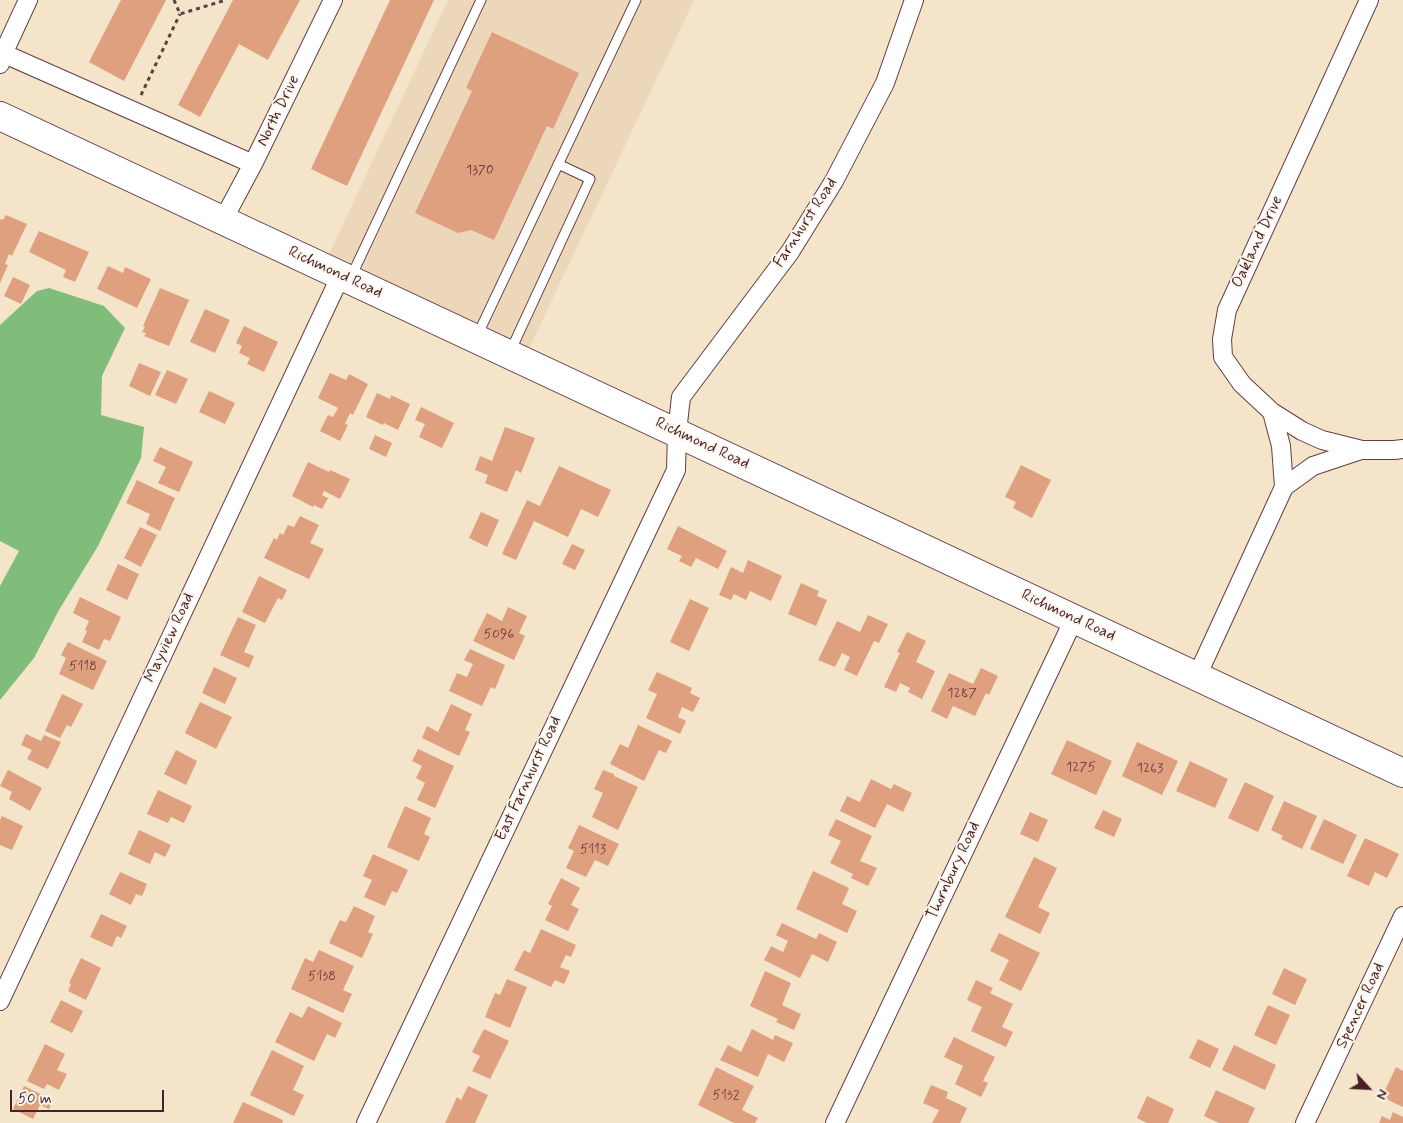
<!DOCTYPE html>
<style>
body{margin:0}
#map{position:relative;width:1403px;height:1123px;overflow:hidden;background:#f3e4ca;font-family:Mynerve,sans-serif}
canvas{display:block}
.north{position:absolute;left:1343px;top:1063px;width:50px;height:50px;-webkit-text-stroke:4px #fbf7ec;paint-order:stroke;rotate:115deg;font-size:14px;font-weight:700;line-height:20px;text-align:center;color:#4a1f2b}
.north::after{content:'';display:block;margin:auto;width:18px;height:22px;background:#4a1f2b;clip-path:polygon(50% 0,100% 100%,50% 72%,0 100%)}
.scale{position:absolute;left:10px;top:1090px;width:154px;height:22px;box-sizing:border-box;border:2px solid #4a1f2b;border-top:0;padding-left:6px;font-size:15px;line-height:18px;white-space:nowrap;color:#4a1f2b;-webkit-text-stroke:4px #fbf7ec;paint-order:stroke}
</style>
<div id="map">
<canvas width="1403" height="1123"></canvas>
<div class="north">N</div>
<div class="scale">50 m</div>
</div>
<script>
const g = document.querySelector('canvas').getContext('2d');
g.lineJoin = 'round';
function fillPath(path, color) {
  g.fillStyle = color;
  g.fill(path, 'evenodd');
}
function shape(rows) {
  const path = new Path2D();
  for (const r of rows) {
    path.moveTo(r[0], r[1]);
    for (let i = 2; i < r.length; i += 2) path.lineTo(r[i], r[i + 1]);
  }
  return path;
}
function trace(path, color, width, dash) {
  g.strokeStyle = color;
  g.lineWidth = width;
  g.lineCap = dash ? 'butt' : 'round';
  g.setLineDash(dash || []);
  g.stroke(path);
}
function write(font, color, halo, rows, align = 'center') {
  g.font = font + ' Mynerve,sans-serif';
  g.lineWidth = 4;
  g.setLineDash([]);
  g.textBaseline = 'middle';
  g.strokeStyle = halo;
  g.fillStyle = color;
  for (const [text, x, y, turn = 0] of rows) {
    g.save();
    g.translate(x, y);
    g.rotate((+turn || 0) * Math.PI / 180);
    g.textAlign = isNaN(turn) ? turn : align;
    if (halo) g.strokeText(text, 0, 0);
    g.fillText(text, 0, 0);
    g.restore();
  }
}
fillPath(shape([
 [448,0,694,0,523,361,323,267]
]), '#ecd7ba');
fillPath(shape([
 [49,288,104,306,125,328,102,376,101,415,144,427,141,458,98,546,59,610,34,658,0,700,0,586,19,551,0,541,0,325,37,291]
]), '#80bc7a');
fillPath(shape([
 [121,0,166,0,124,81,89,62],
 [233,0,300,0,268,60,239,44,200,117,178,105],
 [390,0,434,0,347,186,311,169],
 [492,32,579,73,553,129,547,126,494,240,471,230,458,233,415,213,472,91,466,88],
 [6,215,27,224,12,256,9,254,5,264,8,265,0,283,0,219,3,220],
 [39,231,89,252,75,282,63,277,66,270,29,252],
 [108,266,123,273,125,267,151,279,137,308,97,289],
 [13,277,30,285,21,304,4,296],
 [160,288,189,300,169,346,144,336,146,333,142,332,145,327,143,326],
 [205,309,230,320,215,353,190,342],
 [244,326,278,342,264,372,247,364,250,358,239,353,242,346,236,343],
 [139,363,161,372,150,396,129,386],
 [167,370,188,379,176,404,155,395],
 [330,373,346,380,349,374,368,384,353,415,350,413,345,424,348,425,340,441,320,431,328,415,333,417,338,408,318,398],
 [209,391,235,403,225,424,199,412],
 [377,393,390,399,391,395,410,404,398,430,384,423,383,425,366,417],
 [421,407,454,423,442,448,419,437,425,424,415,420],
 [505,427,535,438,521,473,516,470,507,492,485,483,488,475,475,470,480,456,492,461],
 [375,435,392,443,386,457,369,449],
 [160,447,193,462,179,492,158,483,166,467,153,461],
 [308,462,329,472,330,470,350,479,340,499,324,491,322,495,328,498,322,509,314,505,313,507,292,496],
 [1021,465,1051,480,1032,518,1013,508,1016,502,1005,497],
 [559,466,611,490,598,517,581,509,568,537,534,521,516,560,502,554,527,500,540,506],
 [137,480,175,498,160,531,146,524,150,514,126,503],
 [481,512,499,520,487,547,469,538],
 [300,516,319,525,310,543,324,549,309,579,264,558,274,538,277,540,280,533,283,535,288,525,294,527],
 [678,526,727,551,718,569,696,558,691,567,679,561,682,556,667,549],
 [140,527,157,535,141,567,124,558],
 [572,544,585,550,575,570,562,564],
 [748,560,782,576,771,601,750,591,746,600,734,594,731,600,719,595,731,567,743,573],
 [118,564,139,574,127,600,106,590],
 [259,576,287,590,282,600,278,598,265,623,242,612],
 [801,583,819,591,817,596,827,600,816,626,788,614],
 [80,597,121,617,110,641,104,639,99,650,82,642,87,631,85,630,89,621,73,613],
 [690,599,709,608,689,651,670,642],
 [508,607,527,616,519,633,525,636,514,660,473,641,487,613,502,621],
 [868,615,888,624,879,643,874,641,857,676,844,670,850,657,842,653,835,667,818,660,837,621,860,632],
 [238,617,256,625,244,652,254,656,249,668,220,655],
 [907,632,926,641,916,662,935,671,922,699,908,692,910,688,900,683,896,692,884,687,900,653,897,652],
 [68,642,107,661,93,690,59,674,66,658,61,655],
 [470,649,505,665,495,689,491,687,482,706,449,691,457,673,467,677,473,664,464,660],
 [214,667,237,678,225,704,202,693],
 [981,668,998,676,989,695,986,693,975,716,953,706,947,719,931,711,949,673,973,684],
 [657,672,692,688,690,693,700,698,693,712,682,707,678,717,686,721,680,734,646,718,657,694,648,690],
 [62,694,83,704,71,727,67,725,60,738,45,731],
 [200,702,232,717,216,749,185,733],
 [451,704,472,714,465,730,470,732,459,756,422,738,427,726,438,732],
 [638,725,672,741,666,753,659,750,644,781,610,764,620,744,628,748],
 [26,734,41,741,44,735,61,742,48,769,27,759,32,750,21,745],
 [1067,740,1112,761,1096,795,1051,774],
 [1137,742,1178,761,1162,795,1122,776],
 [418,749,454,766,435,808,417,800,425,783,416,778,422,766,412,761],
 [176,750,197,761,186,785,164,774],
 [1190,761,1228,779,1215,808,1176,791],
 [8,770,42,788,30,811,9,799,12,792,0,786],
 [603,770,614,774,614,776,638,787,618,830,592,817,603,793,594,789],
 [871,779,891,789,894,784,912,793,903,812,887,804,875,828,840,811,847,796,860,802],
 [1245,782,1274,796,1258,832,1228,818],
 [158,790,192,806,184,823,171,817,168,823,147,814],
 [1284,801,1317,816,1302,849,1281,839,1283,836,1271,830],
 [405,806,431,818,424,834,430,837,419,861,387,847],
 [1103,810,1122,819,1114,837,1094,828],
 [1030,812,1048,820,1038,842,1020,834],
 [2,816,23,826,12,850,0,845,0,820],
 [836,819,872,836,860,861,877,868,868,886,851,878,853,874,830,863,841,841,828,835],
 [1324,819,1357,835,1343,864,1310,849],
 [579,825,619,844,608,866,595,860,586,877,566,868,574,851,568,848],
 [139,830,171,845,165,857,155,852,150,864,128,854],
 [1365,838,1399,854,1387,878,1375,872,1369,886,1347,876],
 [373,854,408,870,397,893,392,891,385,906,364,897,372,880,363,876],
 [1034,857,1057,868,1038,907,1050,913,1040,934,1005,917],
 [813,871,849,888,842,904,857,911,847,933,796,909],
 [120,872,147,884,142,896,136,894,131,905,109,894],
 [561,878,580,888,571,905,579,909,568,931,545,920,552,906,548,904],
 [354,906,375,916,368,932,373,934,362,958,329,943,340,920,346,922],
 [101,914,127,926,121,938,117,936,112,947,90,937],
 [782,923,816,939,819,933,837,942,828,962,812,954,800,978,764,960,771,946,783,952,788,941,776,935],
 [541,929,576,945,571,957,566,955,560,967,570,971,564,984,555,980,551,987,514,970,524,950,530,953],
 [999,933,1040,953,1021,991,999,980,1009,960,990,951],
 [319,950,354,966,343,990,352,994,343,1013,291,989,305,958,313,962],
 [81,958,101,968,86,1000,68,991,71,984,69,983],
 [1284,968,1307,979,1295,1005,1272,994],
 [765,971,791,983,782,1005,801,1014,794,1030,776,1022,778,1019,750,1006],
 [507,979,527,987,510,1028,485,1017,495,993,500,995],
 [976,980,993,988,990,993,1013,1004,1002,1027,1013,1032,1006,1047,971,1031,982,1007,967,1000],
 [61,1000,83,1011,72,1033,50,1022],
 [1268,1005,1290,1015,1276,1045,1254,1035],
 [308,1006,342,1023,335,1038,327,1034,314,1061,275,1042,290,1012,302,1018],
 [484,1029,509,1041,490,1079,472,1071,480,1056,472,1052],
 [752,1029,773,1040,775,1035,793,1043,784,1062,768,1054,758,1077,720,1060,728,1045,741,1052],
 [954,1037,995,1057,983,1081,988,1083,981,1097,955,1084,963,1066,944,1057],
 [1198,1039,1219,1049,1210,1068,1189,1058],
 [45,1044,65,1054,57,1070,67,1074,59,1090,47,1084,44,1089,27,1081],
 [1234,1045,1276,1065,1265,1090,1222,1070],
 [272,1050,304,1066,293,1090,304,1095,294,1116,250,1095],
 [716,1067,754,1086,742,1110,758,1118,755,1123,734,1123,698,1105],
 [1396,1067,1403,1071,1403,1107,1382,1097],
 [931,1085,948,1092,946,1098,967,1108,960,1123,932,1123,939,1110,923,1103],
 [24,1086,53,1100,49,1109,40,1105,33,1119,13,1109],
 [468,1086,488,1095,475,1123,445,1123,457,1097,461,1100],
 [1216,1090,1255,1108,1248,1123,1219,1123,1204,1116],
 [1147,1096,1174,1109,1168,1123,1147,1123,1137,1118],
 [243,1102,283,1120,282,1123,233,1123],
 [1393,1112,1403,1117,1403,1123,1379,1123,1382,1116,1390,1120]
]), '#dfa080');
const lane = shape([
 [351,277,481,0],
 [477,336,636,0],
 [510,352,590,179,558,164]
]);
const street = shape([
 [1369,0,1227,310,1222,339,1223,357,1242,384,1272,412,1302,431,1322,440,1362,450,1394,450,1403,449],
 [0,52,253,164],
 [0,64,3,54,28,0],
 [223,220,253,164,333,0],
 [1284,487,1313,466,1361,450],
 [1197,676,1284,487,1281,446,1272,412],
 [0,1001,341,275],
 [366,1123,676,470,677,432,681,397,790,252,834,181,885,83,914,0],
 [835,1123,1074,619],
 [1305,1123,1403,916]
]);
const primary = shape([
 [0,116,1403,773]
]);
trace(lane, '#633d43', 11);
trace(street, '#633d43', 20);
trace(primary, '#633d43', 30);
trace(shape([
 [174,0,180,14,226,0],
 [141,95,180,14]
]), '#633d43', 3, [4, 4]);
trace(lane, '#fff', 9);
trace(street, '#fff', 18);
trace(primary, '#fff', 28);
write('14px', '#6f3f40', null, [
 ["1370",480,171],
 ["5096",499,635],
 ["5118",83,667],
 ["1287",962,694],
 ["1275",1081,768],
 ["1263",1150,769],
 ["5113",593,850],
 ["5138",322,977],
 ["5132",726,1096]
]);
write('16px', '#4a1f2b', '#fbf7ec', [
 ["North Drive",279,111,-64],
 ["Farnhurst Road",806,223,-57],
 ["Oakland Drive",1258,242,-65],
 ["Richmond Road",335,273,25],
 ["Richmond Road",702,444,25],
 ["Richmond Road",1068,616,25],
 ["Mayview Road",170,638,-65],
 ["East Farnhurst Road",529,779,-65],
 ["Thornbury Road",954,871,-65],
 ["Spencer Road",1361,1006,-65]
]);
</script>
